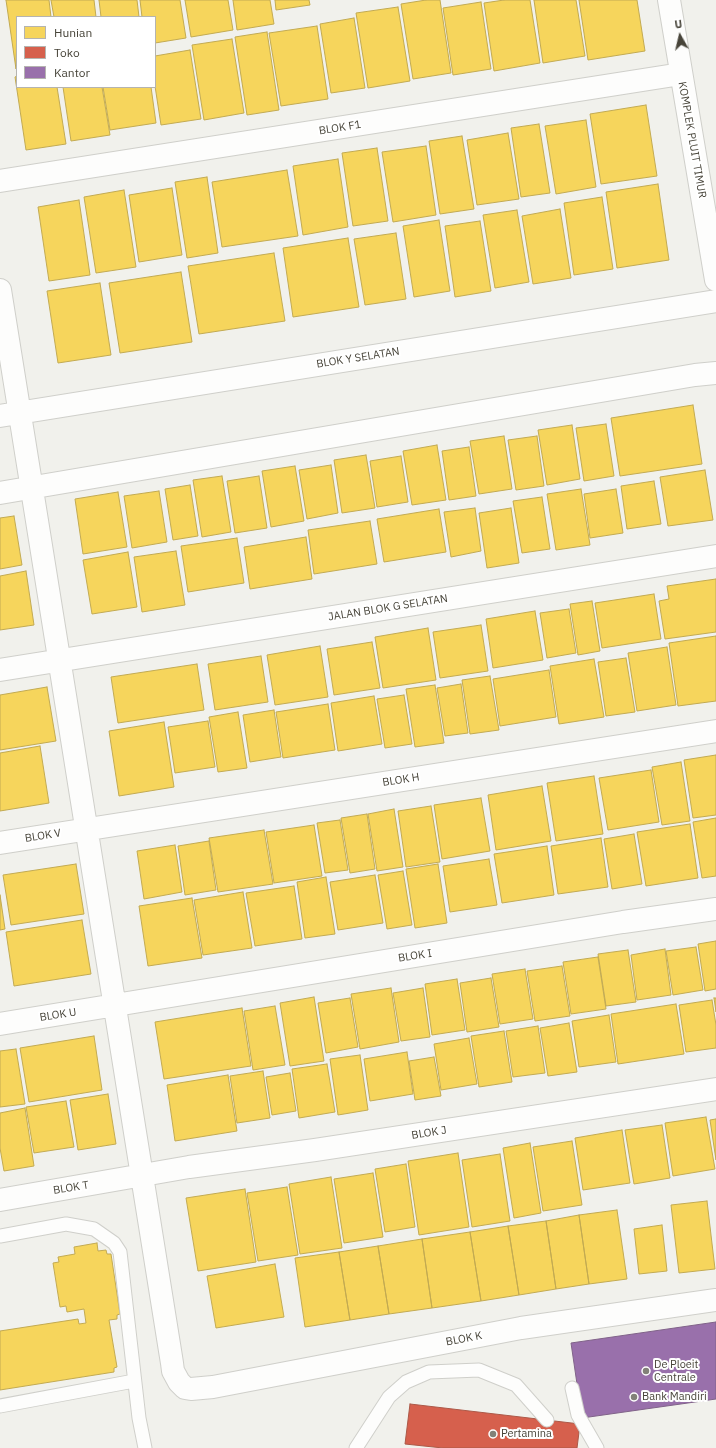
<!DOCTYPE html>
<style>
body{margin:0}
#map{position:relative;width:716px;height:1448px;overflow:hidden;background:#f1f1ec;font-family:"IBM Plex Sans",sans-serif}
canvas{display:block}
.legend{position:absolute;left:16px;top:16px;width:140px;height:72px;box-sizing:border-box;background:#fff;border:1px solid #b5b4b0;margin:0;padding:5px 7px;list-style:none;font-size:12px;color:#474439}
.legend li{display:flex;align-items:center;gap:8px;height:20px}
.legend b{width:20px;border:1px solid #b5b4b0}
.north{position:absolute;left:660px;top:16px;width:40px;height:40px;-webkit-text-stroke:3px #fff;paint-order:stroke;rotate:352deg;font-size:11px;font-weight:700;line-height:16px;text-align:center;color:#474439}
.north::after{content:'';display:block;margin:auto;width:14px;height:18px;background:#474439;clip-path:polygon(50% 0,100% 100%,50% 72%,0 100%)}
</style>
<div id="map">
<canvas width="716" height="1448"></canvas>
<ul class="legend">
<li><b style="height:11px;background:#f6d55c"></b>Hunian</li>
<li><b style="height:11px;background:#d6604d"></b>Toko</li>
<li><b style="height:11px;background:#9970ab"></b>Kantor</li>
</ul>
<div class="north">U</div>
</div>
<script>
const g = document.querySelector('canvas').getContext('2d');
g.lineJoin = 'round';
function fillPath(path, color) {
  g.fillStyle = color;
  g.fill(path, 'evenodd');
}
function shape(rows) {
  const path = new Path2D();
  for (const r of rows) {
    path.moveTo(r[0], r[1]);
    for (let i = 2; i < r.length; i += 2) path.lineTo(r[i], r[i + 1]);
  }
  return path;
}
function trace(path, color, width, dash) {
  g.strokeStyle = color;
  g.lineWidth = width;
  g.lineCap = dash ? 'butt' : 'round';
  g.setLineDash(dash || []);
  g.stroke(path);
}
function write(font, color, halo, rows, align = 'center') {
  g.font = font + ' "IBM Plex Sans",sans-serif';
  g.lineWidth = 4;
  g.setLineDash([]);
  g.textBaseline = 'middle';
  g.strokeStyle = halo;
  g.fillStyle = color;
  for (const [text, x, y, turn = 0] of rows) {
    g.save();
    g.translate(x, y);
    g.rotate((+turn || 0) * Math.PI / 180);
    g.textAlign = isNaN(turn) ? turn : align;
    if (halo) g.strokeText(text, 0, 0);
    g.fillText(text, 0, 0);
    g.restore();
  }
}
const homes = shape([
 [6,0,49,0,51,17,17,17,16,69,6,0],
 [51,0,94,0,96,17,54,17,51,0],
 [99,0,137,0,139,17,101,17,99,0],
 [140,0,180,0,186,38,155,43,155,17,142,17,140,0],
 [185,0,228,0,233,30,191,37,185,0],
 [233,0,270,0,274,24,237,30,233,0],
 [275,0,309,0,310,5,276,10,275,0],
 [426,0,440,0,451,73,413,79,401,4,426,0],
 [504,0,530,0,540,63,494,71,484,3,504,0],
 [534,0,576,0,585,56,543,63,534,0],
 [579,0,637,0,645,51,588,60,579,0],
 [481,2,491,69,453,75,443,8,481,2],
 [398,7,410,81,368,88,356,13,398,7],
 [354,18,365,88,331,93,320,24,354,18],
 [317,26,328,99,281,106,269,33,317,26],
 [267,32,279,110,247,115,235,37,267,32],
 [232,39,244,113,204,120,192,45,232,39],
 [190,50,201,119,161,125,155,86,155,56,190,50],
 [17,76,17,87,57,87,66,144,26,150,15,77,17,76],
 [63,87,102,87,110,135,71,141,63,87],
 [103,87,151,87,156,123,110,130,103,87],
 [646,105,657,176,601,184,590,114,646,105],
 [586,120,596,187,556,194,545,126,586,120],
 [539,124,550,193,521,197,511,128,539,124],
 [508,133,519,199,477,205,467,140,508,133],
 [462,136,474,209,440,214,429,141,462,136],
 [426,146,436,215,393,222,382,152,426,146],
 [377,148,388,221,353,226,342,153,377,148],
 [338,159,348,227,303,235,293,166,338,159],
 [287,170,298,236,222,247,212,182,287,170],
 [207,177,218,253,187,258,175,182,207,177],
 [658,184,669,260,617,268,606,192,658,184],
 [172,188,182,255,139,262,129,195,172,188],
 [124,190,136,267,96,273,84,197,124,190],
 [602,197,613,269,574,275,564,203,602,197],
 [79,200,90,275,49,281,38,207,79,200],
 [560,209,571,278,533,284,522,216,560,209],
 [517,210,529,282,495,288,483,215,517,210],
 [439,220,450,291,414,297,403,226,439,220],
 [480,221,491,291,455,297,445,226,480,221],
 [396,233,406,299,365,305,354,239,396,233],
 [348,238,359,307,293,317,283,248,348,238],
 [274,253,285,321,199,334,188,266,274,253],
 [181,272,192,342,120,353,109,283,181,272],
 [100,283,111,355,58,363,47,291,100,283],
 [693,405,702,464,620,476,611,418,693,405],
 [606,424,614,476,584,481,576,428,606,424],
 [572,425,580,479,547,485,538,430,572,425],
 [504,436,512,489,479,494,470,441,504,436],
 [537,436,544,486,516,490,508,440,537,436],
 [437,445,446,500,412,505,403,451,437,445],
 [469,447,476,496,449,500,442,451,469,447],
 [366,455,375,508,342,513,334,460,366,455],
 [401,456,408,502,377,507,370,461,401,456],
 [331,465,338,513,307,519,299,470,331,465],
 [295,466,304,521,271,527,262,471,295,466],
 [705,470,713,520,668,526,660,477,705,470],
 [222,476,231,532,202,537,193,480,222,476],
 [259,476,267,528,235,533,227,481,259,476],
 [654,481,661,524,627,529,621,486,654,481],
 [190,485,198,536,173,540,165,489,190,485],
 [581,489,590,545,556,550,547,494,581,489],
 [616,489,623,533,590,538,584,494,616,489],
 [159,491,167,542,132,548,124,496,159,491],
 [118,492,127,547,83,554,75,499,118,492],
 [542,497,550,549,522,553,513,501,542,497],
 [475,508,481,551,451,557,444,512,475,508],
 [511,508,519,563,487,568,479,513,511,508],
 [439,509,446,552,384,562,377,519,439,509],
 [14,516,22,565,0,569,0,518,14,516],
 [370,521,377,564,314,574,308,530,370,521],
 [306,537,312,579,250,589,244,547,306,537],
 [237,538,244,583,188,592,181,546,237,538],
 [176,551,185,605,142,612,134,557,176,551],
 [128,552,137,607,92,614,83,560,128,552],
 [26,571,34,625,0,630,0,576,26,571],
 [716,579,716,632,665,639,659,601,669,599,667,586,716,579],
 [654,594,661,639,602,648,595,603,654,594],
 [592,601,600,651,578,655,570,604,592,601],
 [569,609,576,653,547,658,540,613,569,609],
 [535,611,543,660,493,668,486,619,535,611],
 [481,625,488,671,440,678,433,632,481,625],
 [428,628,436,680,383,688,375,637,428,628],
 [716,636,716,701,678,706,669,643,716,636],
 [372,642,380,688,334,695,327,649,372,642],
 [320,646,328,697,275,705,267,655,320,646],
 [667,647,676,705,637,711,628,653,667,647],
 [261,656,268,702,215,710,208,664,261,656],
 [626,658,635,712,606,716,598,662,626,658],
 [594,659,604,717,559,724,550,666,594,659],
 [197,664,204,710,118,723,111,677,197,664],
 [549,670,556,717,500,726,493,679,549,670],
 [490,676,499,730,470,734,462,680,490,676],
 [461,684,468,733,445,736,437,688,461,684],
 [435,685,444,743,415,747,406,689,435,685],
 [47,687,56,741,0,750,0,695,47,687],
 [404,695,412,744,385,748,377,699,404,695],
 [374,696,382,744,338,751,331,703,374,696],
 [328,704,335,750,283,758,276,712,328,704],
 [274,710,281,757,250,762,243,715,274,710],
 [238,712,247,768,218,772,209,717,238,712],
 [208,721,215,767,175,773,168,727,208,721],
 [164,722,174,787,119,796,109,731,164,722],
 [40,746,49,803,0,811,0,753,40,746],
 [716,755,716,815,693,818,684,760,716,755],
 [681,762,690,821,662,825,652,767,681,762],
 [651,770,659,822,608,830,599,778,651,770],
 [594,776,603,834,556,841,547,783,594,776],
 [542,786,551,841,496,850,488,795,542,786],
 [481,798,490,851,442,859,434,805,481,798],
 [431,806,440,862,406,867,398,811,431,806],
 [394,809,403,867,377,871,368,814,394,809],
 [367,814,375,869,350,873,341,818,367,814],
 [716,818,716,876,702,878,693,822,716,818],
 [340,820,348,870,325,873,317,823,340,820],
 [690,824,698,878,646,886,637,832,690,824],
 [314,825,322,876,274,883,266,832,314,825],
 [264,830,273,884,218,892,209,838,264,830],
 [634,834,642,884,612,889,604,839,634,834],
 [601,838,608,887,558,894,551,846,601,838],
 [209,841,216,890,185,895,178,846,209,841],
 [175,845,182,892,144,899,137,851,175,845],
 [547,846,554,895,502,903,494,854,547,846],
 [489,859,497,905,450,912,443,866,489,859],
 [76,864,84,914,11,925,3,875,76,864],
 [438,864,447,923,415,928,406,869,438,864],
 [403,871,412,925,387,929,378,875,403,871],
 [375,875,383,923,338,930,330,882,375,875],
 [326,877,335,934,305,938,297,882,326,877],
 [294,886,302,939,255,946,246,893,294,886],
 [243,892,252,948,203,955,194,900,243,892],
 [0,895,5,929,0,930,0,895],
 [192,898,202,958,148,966,139,906,192,898],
 [82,920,91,974,14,986,6,932,82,920],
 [716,941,716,989,705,991,698,944,716,941],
 [696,947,703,990,673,995,666,951,696,947],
 [665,949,671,995,637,1000,631,955,665,949],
 [628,950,636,1002,606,1006,598,954,628,950],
 [598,957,606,1009,571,1014,563,962,598,957],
 [562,966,570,1016,535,1021,527,971,562,966],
 [525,969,533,1019,500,1024,492,974,525,969],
 [491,978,499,1027,467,1032,460,983,491,978],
 [457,979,465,1030,432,1035,425,984,457,979],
 [391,988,399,1042,360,1049,351,994,391,988],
 [423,988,430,1037,401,1041,393,993,423,988],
 [314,997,324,1061,290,1066,280,1003,314,997],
 [350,998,358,1047,326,1053,318,1003,350,998],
 [714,998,716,998,716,1012,714,998],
 [712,1000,716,1025,716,1048,686,1052,679,1005,712,1000],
 [676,1004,684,1054,618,1064,611,1014,676,1004],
 [275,1006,285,1065,253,1070,244,1011,275,1006],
 [242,1008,251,1066,164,1079,155,1022,242,1008],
 [609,1015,616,1062,579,1067,572,1021,609,1015],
 [569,1023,577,1072,548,1076,540,1028,569,1023],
 [538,1026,545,1073,513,1077,506,1031,538,1026],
 [504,1031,512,1082,479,1087,471,1036,504,1031],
 [94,1036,102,1090,29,1102,20,1048,94,1036],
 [469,1038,477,1084,441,1090,434,1044,469,1038],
 [16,1049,25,1104,0,1107,0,1051,16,1049],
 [407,1052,413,1094,370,1101,364,1059,407,1052],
 [360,1055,368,1110,338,1115,330,1059,360,1055],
 [434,1057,441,1096,415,1100,409,1061,434,1057],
 [327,1064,335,1112,299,1118,292,1069,327,1064],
 [263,1071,270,1118,237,1123,230,1076,263,1071],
 [290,1073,296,1111,272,1115,266,1077,290,1073],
 [228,1075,237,1131,175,1141,167,1085,228,1075],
 [108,1094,116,1144,78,1150,70,1100,108,1094],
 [66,1101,74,1147,34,1153,26,1107,66,1101],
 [25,1108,34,1166,4,1171,0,1148,0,1113,25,1108],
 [706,1117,715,1169,673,1176,665,1123,706,1117],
 [716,1119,716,1160,710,1120,716,1119],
 [662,1125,670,1178,634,1184,625,1130,662,1125],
 [622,1130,630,1183,583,1190,575,1138,622,1130],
 [572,1141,582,1205,543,1211,533,1147,572,1141],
 [530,1143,541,1213,514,1218,503,1148,530,1143],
 [458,1153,469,1227,419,1235,408,1161,458,1153],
 [500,1154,510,1221,472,1227,462,1160,500,1154],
 [406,1164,415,1227,385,1232,375,1169,406,1164],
 [373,1173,383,1237,344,1243,334,1179,373,1173],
 [331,1177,342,1248,300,1254,289,1184,331,1177],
 [287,1187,298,1255,258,1261,247,1193,287,1187],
 [245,1189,256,1262,198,1271,186,1198,245,1189],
 [707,1201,715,1269,679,1273,671,1205,707,1201],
 [617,1210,627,1279,589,1284,579,1215,617,1210],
 [579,1215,589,1284,556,1289,546,1221,579,1215],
 [546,1221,556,1289,519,1295,508,1226,546,1221],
 [662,1225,667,1271,639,1274,634,1229,662,1225],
 [508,1226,519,1295,481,1301,470,1232,508,1226],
 [470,1232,481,1301,432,1308,422,1239,470,1232],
 [422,1239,432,1308,389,1314,378,1246,422,1239],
 [97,1243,98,1251,106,1250,107,1254,111,1254,120,1314,117,1315,117,1319,109,1320,117,1367,114,1368,114,1372,0,1390,0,1331,78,1319,79,1324,86,1323,84,1309,67,1312,66,1306,60,1307,53,1263,59,1262,58,1257,75,1254,74,1247,97,1243],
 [378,1246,389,1314,350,1320,339,1252,378,1246],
 [339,1252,350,1320,305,1327,295,1258,339,1252],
 [275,1264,284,1317,216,1328,207,1276,275,1264]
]);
fillPath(homes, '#f6d55c');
trace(homes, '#c2aa52', 1);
const shops = shape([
 [410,1404,580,1424,577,1448,443,1448,405,1444,410,1404]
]);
fillPath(shops, '#d6604d');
trace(shops, '#ab5847', 1);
const offices = shape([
 [716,1322,716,1399,582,1418,571,1343,716,1322]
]);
fillPath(offices, '#9970ab');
trace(offices, '#806389', 1);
const service = shape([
 [0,1236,66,1224,94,1229,114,1243,120,1252,139,1418,145,1448],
 [572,1388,578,1415,597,1448],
 [0,1406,134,1381],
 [356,1448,389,1397,406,1382,429,1372,479,1370,516,1385,547,1420]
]);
const minor = shape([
 [669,0,716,280],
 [0,181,681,74],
 [0,290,172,1363,173,1371,179,1382,185,1388,191,1389,213,1387,521,1328,716,1300],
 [0,416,716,301],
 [0,493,695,375,716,373],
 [0,670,716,556],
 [0,843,716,731],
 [0,1024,623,922,716,909],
 [0,1200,189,1167,315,1150,716,1089]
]);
trace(service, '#cfcfca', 15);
trace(minor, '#cfcfca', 24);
trace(service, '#fdfdfc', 13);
trace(minor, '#fdfdfc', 22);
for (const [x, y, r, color] of [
 [646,1371,4,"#828178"],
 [634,1397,4,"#828178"],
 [493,1434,4,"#828178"]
]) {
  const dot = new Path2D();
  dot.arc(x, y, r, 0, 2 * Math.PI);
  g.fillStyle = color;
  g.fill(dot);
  trace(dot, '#fff', 1.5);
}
write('11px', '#474439', '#fff', [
 ["BLOK F1",340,128,-9],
 ["KOMPLEK PLUIT TIMUR",692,140,80],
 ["BLOK Y SELATAN",358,358,-9],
 ["JALAN BLOK G SELATAN",388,608,-9],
 ["BLOK H",401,780,-9],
 ["BLOK V",43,836,-9],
 ["BLOK I",415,956,-9],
 ["BLOK U",58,1015,-9],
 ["BLOK J",429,1133,-9],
 ["BLOK T",71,1188,-9],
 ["BLOK K",464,1339,-11]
]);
write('11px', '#474439', '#fff', [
 ["De Ploeit",654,1365],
 ["Centrale",654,1378],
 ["Bank Mandiri",642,1397],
 ["Pertamina",501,1434]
], 'left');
</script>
